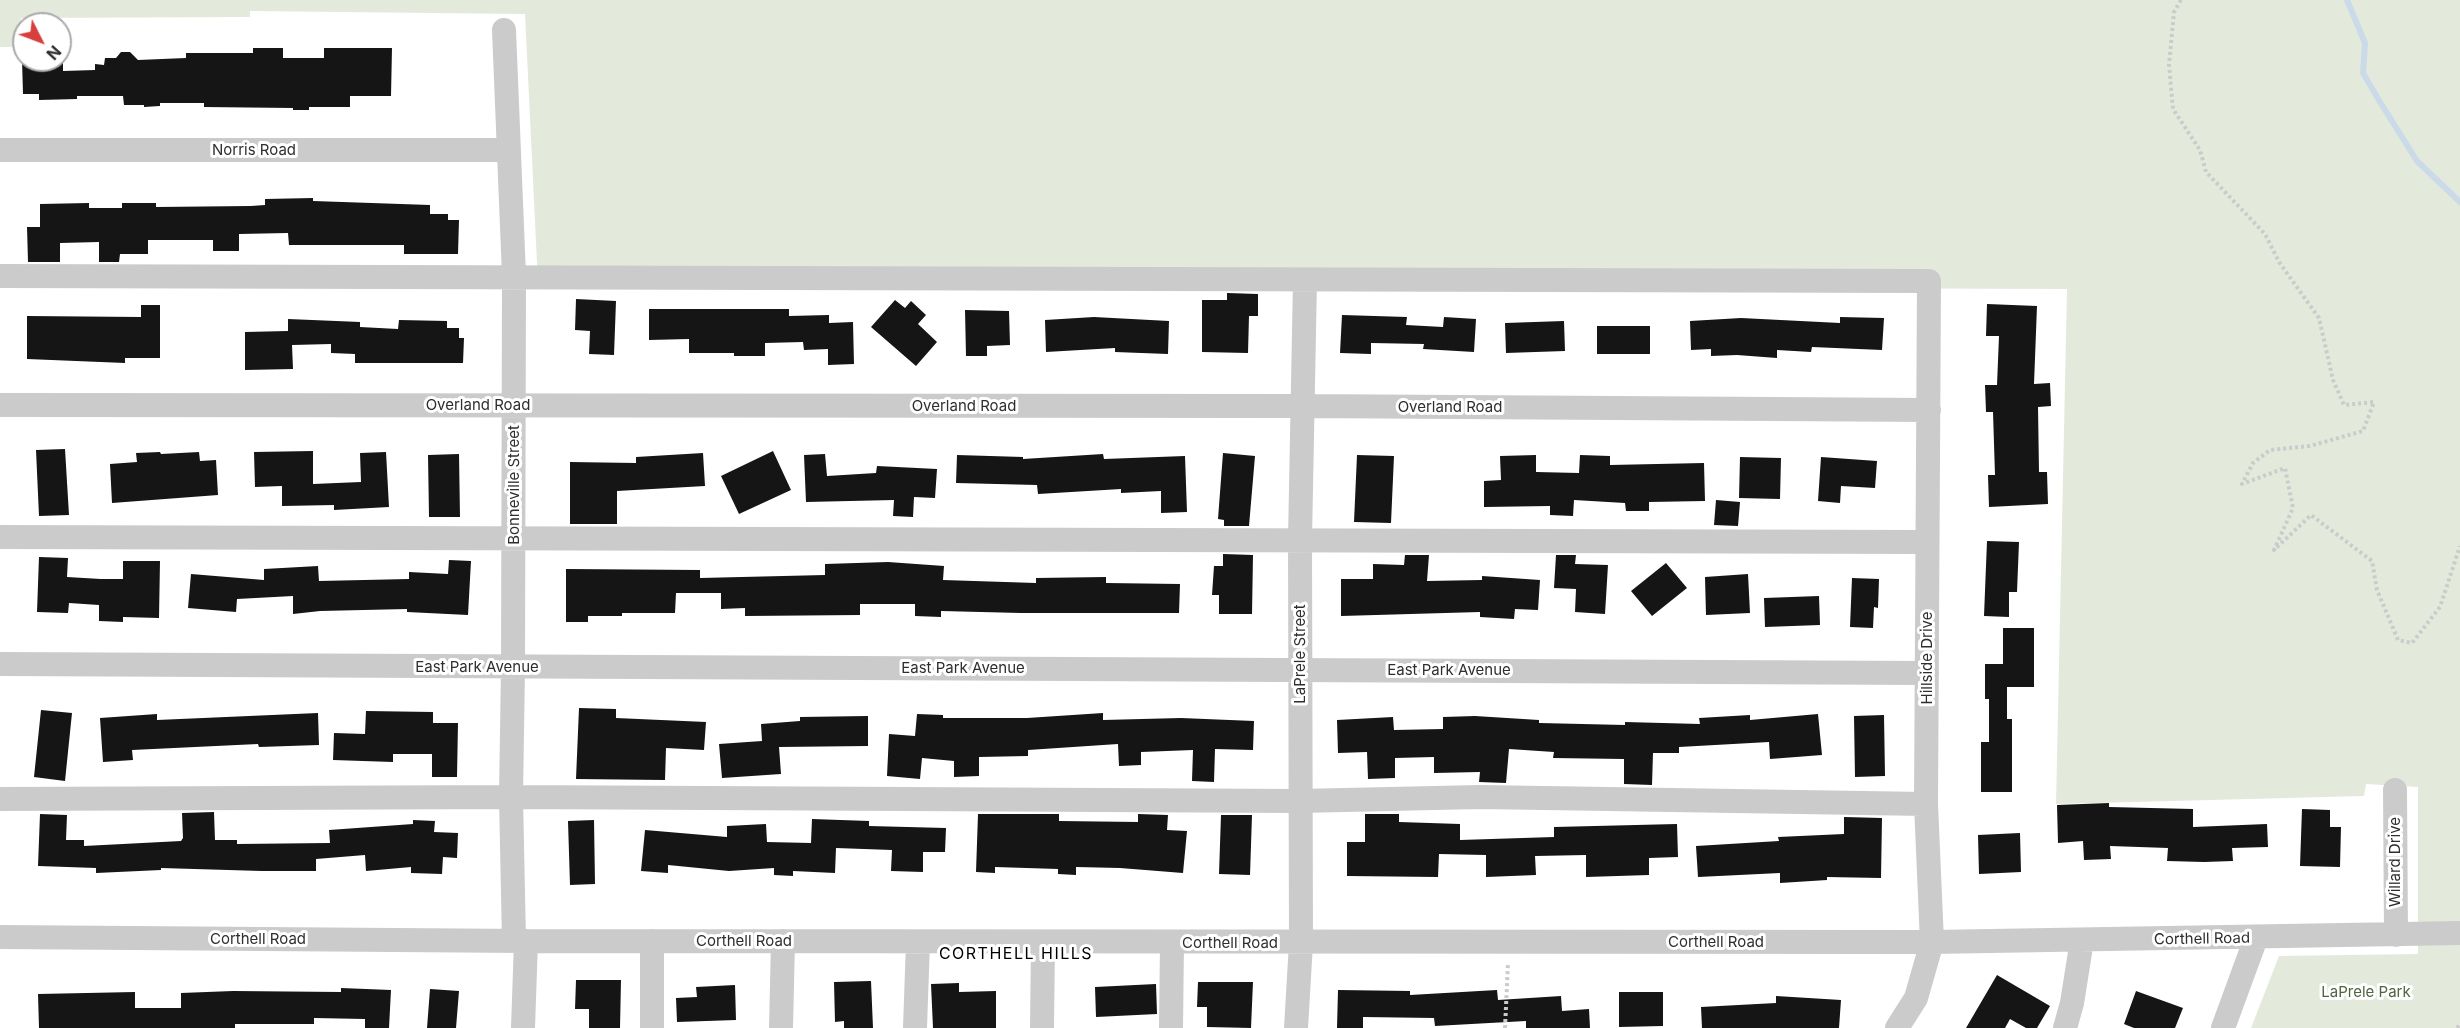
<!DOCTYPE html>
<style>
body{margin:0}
#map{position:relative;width:2460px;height:1028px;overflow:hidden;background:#fff;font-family:Inter,sans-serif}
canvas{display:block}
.north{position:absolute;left:12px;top:12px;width:60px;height:60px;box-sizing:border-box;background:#fff;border:2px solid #ababab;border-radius:50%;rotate:132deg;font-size:16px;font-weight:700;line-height:24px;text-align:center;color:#2e2e2e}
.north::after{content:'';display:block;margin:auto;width:21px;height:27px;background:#d73f3e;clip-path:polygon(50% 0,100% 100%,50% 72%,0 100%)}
</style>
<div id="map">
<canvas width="2460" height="1028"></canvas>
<div class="north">N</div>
</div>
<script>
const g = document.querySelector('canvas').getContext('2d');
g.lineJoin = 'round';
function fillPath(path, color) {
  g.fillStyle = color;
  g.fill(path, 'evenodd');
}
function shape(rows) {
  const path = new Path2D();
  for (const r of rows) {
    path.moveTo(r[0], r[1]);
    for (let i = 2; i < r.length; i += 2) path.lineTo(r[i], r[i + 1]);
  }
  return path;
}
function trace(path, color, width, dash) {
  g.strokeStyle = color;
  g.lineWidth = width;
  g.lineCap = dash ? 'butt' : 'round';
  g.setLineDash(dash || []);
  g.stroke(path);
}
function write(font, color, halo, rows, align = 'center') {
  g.font = font + ' Inter,sans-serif';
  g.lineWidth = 6;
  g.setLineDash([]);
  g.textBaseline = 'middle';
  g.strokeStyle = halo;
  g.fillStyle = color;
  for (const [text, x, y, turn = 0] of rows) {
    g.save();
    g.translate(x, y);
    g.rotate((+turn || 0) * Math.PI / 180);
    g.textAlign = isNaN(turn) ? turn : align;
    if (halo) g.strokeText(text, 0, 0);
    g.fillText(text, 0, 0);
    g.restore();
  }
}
fillPath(shape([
 [0,0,2460,0,2460,1028,2251,1028,2279,956,2418,954,2418,787,2366,784,2364,796,2056,804,2067,289,538,284,525,14,250,11,250,17,21,18,18,47,0,47]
]), '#e3eadc');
trace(shape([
 [2347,0,2365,43,2363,73,2380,102,2417,161,2460,202]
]), '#cadae8', 6);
fillPath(shape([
 [253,48,283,48,283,58,324,58,324,48,392,48,391,96,350,96,350,107,309,107,309,110,293,110,293,108,204,107,204,103,160,103,160,106,144,107,144,105,124,105,123,96,77,96,77,99,39,100,39,94,23,94,22,60,63,60,63,71,95,70,95,64,104,65,105,58,116,58,121,52,130,52,138,60,186,58,186,53,253,53],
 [313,198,313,201,430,205,430,214,448,214,448,220,459,220,458,254,404,254,404,245,289,245,288,233,239,234,239,251,213,251,213,240,148,240,148,254,120,254,119,262,99,262,99,242,60,243,60,262,28,262,27,227,40,227,40,204,89,203,89,208,122,208,122,203,156,203,156,207,251,206,265,205,265,199],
 [1227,293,1258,294,1258,316,1249,316,1248,353,1202,352,1202,300,1227,300],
 [576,299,616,301,614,355,589,354,590,331,575,330],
 [895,300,905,308,911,301,926,315,918,324,937,342,916,366,871,327],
 [1987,304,2037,306,2034,384,2050,383,2051,406,2038,407,2039,472,2047,472,2048,504,1989,507,1988,475,1995,475,1993,412,1986,412,1985,385,1997,385,1999,336,1986,336],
 [141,305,160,305,160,358,125,358,125,363,27,359,27,316,141,317],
 [649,309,789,309,789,316,829,315,829,323,853,322,854,364,828,365,828,349,804,350,803,342,765,343,765,356,734,356,734,353,689,353,689,339,649,340],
 [965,310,1009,311,1010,345,987,346,987,356,966,356],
 [1342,315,1407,317,1406,325,1443,327,1444,317,1476,319,1474,352,1423,349,1424,344,1371,343,1371,354,1340,353],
 [1094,317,1169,321,1168,354,1115,352,1115,348,1046,352,1045,320],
 [1840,317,1884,318,1882,350,1812,347,1811,352,1777,350,1777,358,1737,355,1711,356,1711,349,1691,350,1690,321,1741,318,1840,323],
 [288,319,360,322,360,327,398,329,399,320,447,321,447,328,459,328,459,338,464,338,463,363,355,363,355,354,331,353,331,344,292,345,293,369,245,370,245,332,288,331],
 [1564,321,1565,351,1506,353,1505,323],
 [1597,326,1650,326,1650,354,1597,354],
 [65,449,69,515,39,516,36,450],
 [313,451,313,484,361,482,360,453,386,452,389,507,334,510,334,505,282,506,282,486,255,487,254,452],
 [773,451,791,490,739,514,721,476],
 [160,452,161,454,199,452,200,461,216,460,218,495,112,503,110,464,137,462,136,453],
 [703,453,705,486,617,491,617,524,570,524,570,462,636,463,636,457],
 [1223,453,1255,456,1249,526,1224,526,1224,520,1218,519],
 [459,454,460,517,429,517,428,455],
 [825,454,827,476,876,473,877,466,937,469,935,498,914,497,913,517,893,516,894,500,806,502,804,455],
 [1103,454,1104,459,1185,456,1187,512,1161,513,1161,491,1121,493,1121,489,1038,494,1037,485,956,483,957,455,1023,457,1023,459],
 [1357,455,1394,456,1391,523,1354,522],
 [1536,455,1536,472,1579,473,1580,455,1610,456,1610,465,1704,463,1705,501,1649,502,1649,511,1626,511,1625,503,1574,500,1573,516,1550,515,1550,506,1484,507,1484,481,1501,480,1500,456],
 [1740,457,1781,458,1780,499,1739,498],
 [1821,457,1877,461,1875,488,1841,486,1840,503,1818,501],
 [1716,500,1740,502,1738,526,1714,525],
 [1987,541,2019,542,2017,592,2009,592,2009,617,1984,616],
 [1223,554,1253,555,1252,614,1219,614,1219,595,1212,595,1214,566,1223,566],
 [1405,555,1429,555,1427,581,1482,580,1482,576,1540,580,1538,610,1515,609,1514,619,1480,617,1480,612,1341,616,1341,579,1373,579,1373,564,1404,565],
 [1556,555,1576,555,1575,564,1608,565,1605,614,1575,612,1576,589,1554,588],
 [39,557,68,558,67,577,101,579,123,579,123,561,160,561,159,618,123,617,123,622,99,621,99,605,69,603,68,613,37,612],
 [449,560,471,561,468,615,407,612,407,609,320,611,293,614,293,596,237,599,236,612,188,608,191,574,264,580,264,569,318,566,319,581,409,579,409,572,448,574],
 [888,562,944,566,943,580,1036,583,1036,578,1106,577,1106,583,1180,584,1179,613,1021,613,941,611,941,617,915,616,915,604,860,604,860,615,745,616,745,608,721,609,721,593,676,593,675,613,622,613,622,616,588,616,588,622,566,622,566,569,700,570,700,578,825,575,825,564],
 [1666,563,1687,588,1652,616,1631,591],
 [1748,574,1750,613,1706,615,1705,577],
 [1852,578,1879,579,1878,608,1874,607,1873,628,1850,627],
 [1819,596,1820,625,1765,627,1764,598],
 [2003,628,2034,628,2034,687,2007,687,2007,719,2012,719,2012,792,1981,792,1981,742,1989,742,1989,699,1985,699,1985,664,2003,664],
 [579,708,616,709,616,718,706,722,704,750,666,748,665,780,576,779],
 [41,710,72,713,65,781,34,777],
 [366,711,433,712,433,723,458,723,457,777,432,777,432,754,393,754,393,762,333,760,334,733,365,734],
 [318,713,319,745,259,747,258,744,132,750,133,760,103,762,100,718,157,714,157,720],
 [1103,713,1103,720,1181,718,1254,721,1253,750,1215,749,1214,782,1192,781,1193,750,1141,752,1141,765,1119,766,1118,744,1028,750,1028,756,979,757,979,776,954,777,954,761,922,758,920,779,887,776,889,734,915,736,917,714,943,715,943,718,1027,718],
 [1818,714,1822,755,1770,759,1769,742,1679,747,1679,753,1653,753,1652,785,1624,784,1624,759,1553,758,1554,752,1509,749,1506,783,1479,782,1480,772,1434,773,1434,757,1395,758,1395,778,1368,779,1367,752,1338,753,1337,720,1393,717,1394,730,1443,729,1443,717,1475,716,1539,720,1539,723,1625,725,1625,722,1700,724,1699,718,1750,715,1750,720],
 [1884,715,1885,776,1855,777,1854,716],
 [868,716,868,746,779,747,781,774,722,778,719,744,762,741,761,724,800,721,800,717],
 [2109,803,2109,807,2193,809,2193,827,2267,824,2268,847,2232,848,2233,861,2204,862,2167,861,2168,848,2110,846,2111,859,2084,860,2083,841,2058,843,2057,805],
 [2302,809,2330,810,2330,827,2341,827,2340,867,2300,866],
 [214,812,215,840,237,840,237,844,330,843,329,830,413,824,413,820,435,821,434,832,458,833,457,858,443,857,442,874,411,873,411,867,366,871,365,855,316,859,316,871,262,871,161,868,161,870,96,873,96,868,38,866,40,814,67,815,66,840,84,840,84,846,181,841,183,838,182,813],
 [978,814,1059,814,1059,821,1138,822,1138,814,1168,815,1167,830,1187,831,1183,873,1120,868,1076,867,1076,875,1058,874,1058,869,995,867,995,873,976,872],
 [1365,814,1399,814,1399,822,1460,824,1460,840,1554,837,1554,827,1677,824,1678,857,1649,858,1649,875,1586,877,1586,855,1535,856,1536,875,1486,877,1486,855,1439,854,1438,877,1347,876,1347,842,1365,842],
 [1221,815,1252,815,1250,875,1219,874],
 [1844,817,1882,818,1881,878,1827,877,1827,880,1780,883,1780,873,1698,877,1696,846,1779,841,1778,837,1844,834],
 [812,819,869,821,869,826,946,828,945,852,923,852,923,872,891,871,892,850,836,848,835,873,793,871,793,876,774,875,774,868,729,871,668,865,668,873,641,871,645,830,727,837,727,826,766,824,767,842,811,843],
 [594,820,595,884,570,885,568,821],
 [2020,833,2021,872,1979,874,1978,835],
 [1997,975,2050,1006,2037,1028,2026,1028,2010,1019,2005,1028,1966,1028],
 [576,980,621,980,620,1028,589,1028,589,1009,575,1009],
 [871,981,873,1028,844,1028,844,1021,835,1022,834,982],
 [1198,982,1253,982,1251,1028,1207,1027,1207,1007,1197,1007],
 [959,983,959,992,996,991,996,1028,933,1028,931,984],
 [1156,984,1157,1014,1096,1017,1095,987],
 [735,985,736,1020,677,1022,676,998,697,997,696,987],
 [341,988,391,990,389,1028,365,1028,365,1019,314,1018,314,1024,235,1024,235,1028,39,1028,38,994,135,992,135,1008,181,1008,181,993,233,991,341,992],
 [430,989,459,991,456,1028,427,1028],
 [1338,990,1410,991,1410,995,1497,990,1498,1000,1561,996,1562,1011,1589,1009,1590,1028,1526,1028,1526,1021,1435,1026,1434,1018,1363,1017,1363,1028,1337,1028],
 [2136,991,2183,1008,2175,1028,2134,1028,2124,1024],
 [1619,992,1663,992,1663,1026,1619,1027],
 [1776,996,1841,1000,1839,1028,1702,1028,1701,1007,1776,1003]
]), '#151515');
trace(shape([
 [2181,0,2174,12,2169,65,2173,109,2200,150,2206,172,2265,234,2279,262,2319,318,2333,380,2344,405,2374,402,2363,431,2310,446,2270,450,2253,463,2242,484,2285,468,2293,508,2274,550,2311,515,2372,561,2377,590,2398,640,2412,643,2440,607,2460,546],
 [1505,1028,1508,963],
 [2457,1028,2460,1024]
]), '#cbcbcb', 4, [3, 3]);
trace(shape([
 [504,30,514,276,513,667,511,797,514,941],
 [0,150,508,150],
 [0,276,1929,281,1926,804,1932,942,1916,998,1897,1028],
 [0,405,1301,406,1929,410],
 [0,537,1927,542],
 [0,664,1927,673],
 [2395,790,2396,935],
 [0,799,511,797,1299,801,1480,797,1926,804],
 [0,937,526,941,1932,942,2460,933],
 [523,1028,526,941],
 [652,1028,652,941],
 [781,1028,783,941],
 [915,1028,918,942],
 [1042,1028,1043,942],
 [1171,1028,1172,942],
 [1296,1028,1301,943,1300,540,1305,280],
 [2065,1028,2072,1003,2082,940],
 [2223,1028,2256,938]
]), '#cbcbcb', 24);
write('15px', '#2e2e2e', '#fff', [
 ["Norris Road",254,150],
 ["Overland Road",478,405],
 ["Overland Road",964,406],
 ["Overland Road",1450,407],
 ["Bonneville Street",514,485,-90],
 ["LaPrele Street",1300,654,-90],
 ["Hillside Drive",1927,658,-90],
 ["East Park Avenue",477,667],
 ["East Park Avenue",963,668],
 ["East Park Avenue",1449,670],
 ["Willard Drive",2395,862,-90],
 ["Corthell Road",258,939],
 ["Corthell Road",2202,939,-1],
 ["Corthell Road",744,941],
 ["Corthell Road",1716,942],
 ["Corthell Road",1230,943]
]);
write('15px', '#4e663f', '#fff', [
 ["LaPrele Park",2366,992]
]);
g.letterSpacing = '1.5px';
write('16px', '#000', '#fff', [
 ["CORTHELL HILLS",1016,954]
]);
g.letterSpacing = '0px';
</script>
